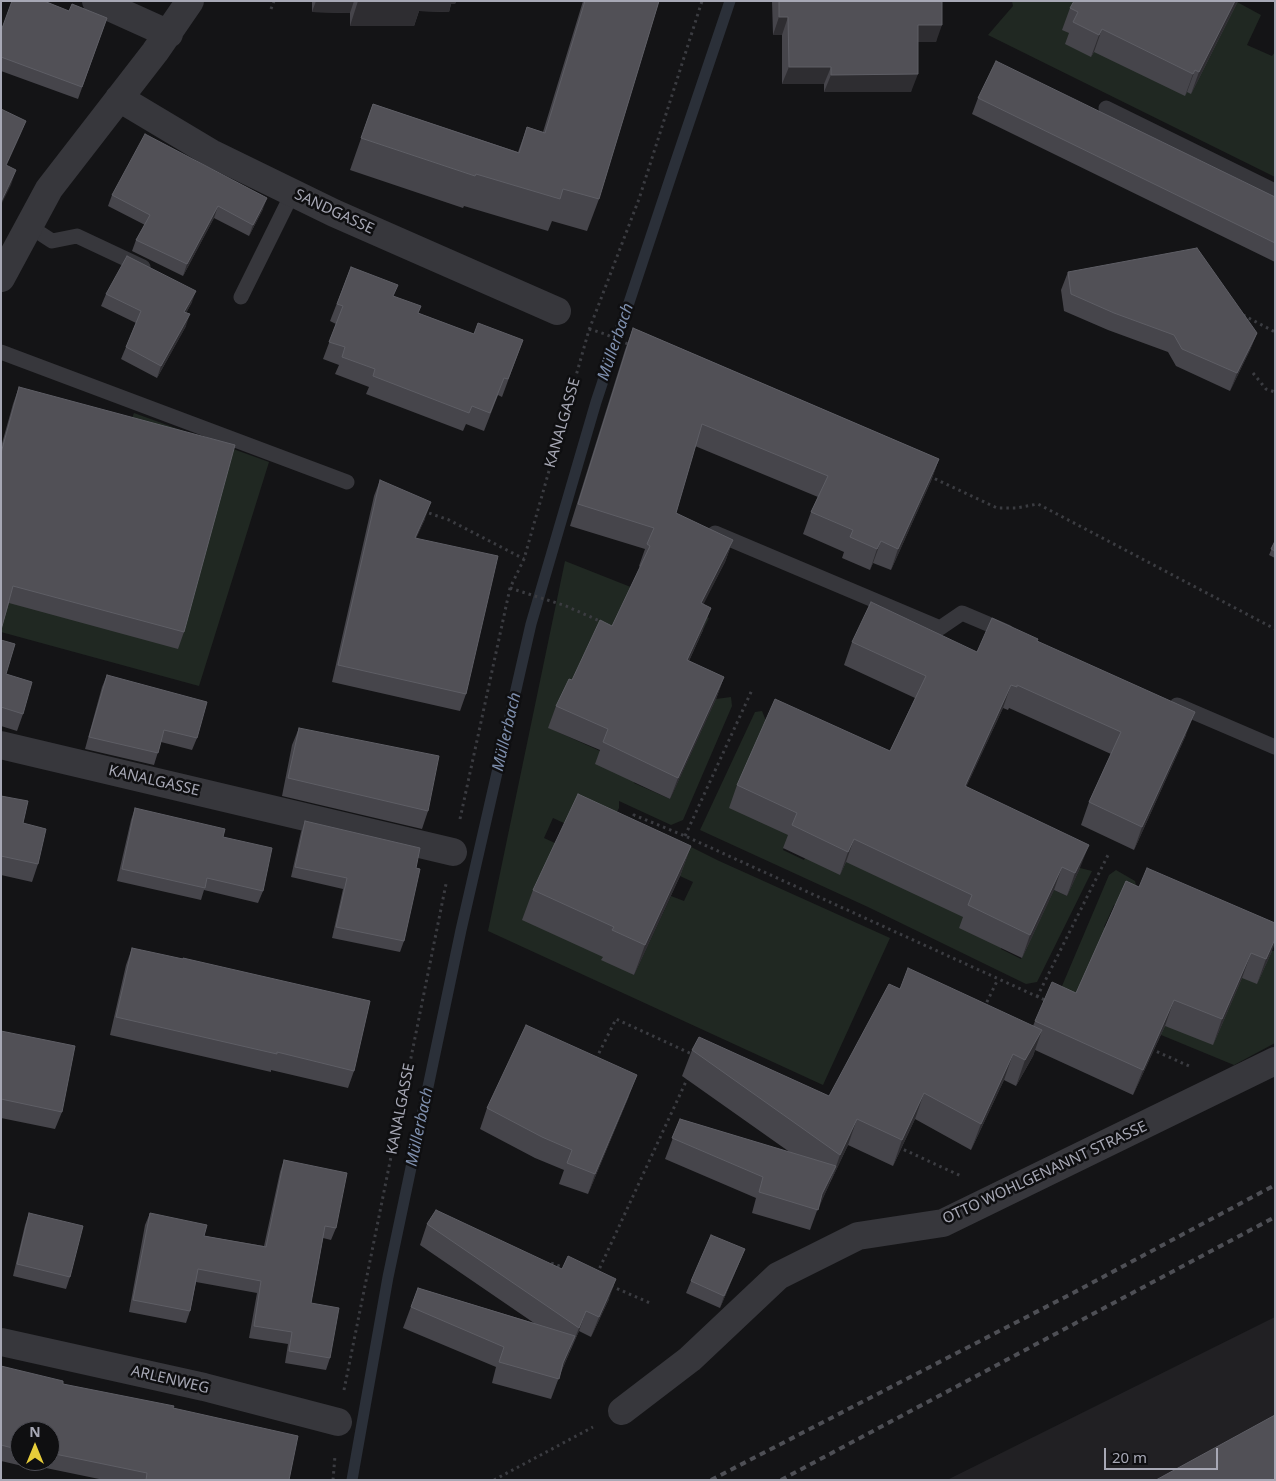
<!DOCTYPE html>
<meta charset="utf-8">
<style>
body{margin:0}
#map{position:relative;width:1276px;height:1481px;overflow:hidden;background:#141416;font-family:"Noto Sans",sans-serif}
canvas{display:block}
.frame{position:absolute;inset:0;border:2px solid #a7a8b5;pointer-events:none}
.north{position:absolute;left:10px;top:1421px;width:50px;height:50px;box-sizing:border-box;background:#0f0f11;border:1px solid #4c4c53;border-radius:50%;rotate:0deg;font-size:14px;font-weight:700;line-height:20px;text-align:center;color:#a7a8b5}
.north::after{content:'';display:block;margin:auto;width:18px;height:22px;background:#e7cd3a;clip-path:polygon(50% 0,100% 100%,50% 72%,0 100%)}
.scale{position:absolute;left:1104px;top:1448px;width:114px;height:22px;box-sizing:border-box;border:2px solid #a7a8b5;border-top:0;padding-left:6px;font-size:15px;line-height:18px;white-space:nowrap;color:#a7a8b5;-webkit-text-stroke:4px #0f0f11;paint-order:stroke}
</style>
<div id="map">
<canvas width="1276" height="1481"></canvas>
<div class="frame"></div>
<div class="north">N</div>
<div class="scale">20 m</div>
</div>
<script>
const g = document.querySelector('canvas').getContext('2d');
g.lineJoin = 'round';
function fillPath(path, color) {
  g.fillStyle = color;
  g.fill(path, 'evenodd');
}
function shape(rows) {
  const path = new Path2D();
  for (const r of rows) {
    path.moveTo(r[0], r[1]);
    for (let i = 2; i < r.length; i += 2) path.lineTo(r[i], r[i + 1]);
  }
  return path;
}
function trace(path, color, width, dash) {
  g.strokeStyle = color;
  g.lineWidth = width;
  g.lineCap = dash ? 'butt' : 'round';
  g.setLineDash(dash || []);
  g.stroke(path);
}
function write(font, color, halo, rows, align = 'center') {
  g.font = font + ' "Noto Sans",sans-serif';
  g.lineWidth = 5;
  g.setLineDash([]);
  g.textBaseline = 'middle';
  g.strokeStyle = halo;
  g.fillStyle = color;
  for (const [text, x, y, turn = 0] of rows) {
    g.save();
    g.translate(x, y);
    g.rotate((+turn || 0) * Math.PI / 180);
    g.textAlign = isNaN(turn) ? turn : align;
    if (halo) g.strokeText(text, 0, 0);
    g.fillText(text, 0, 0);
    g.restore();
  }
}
fillPath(shape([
 [1275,1317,1275,1480,947,1480]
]), '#212023');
fillPath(shape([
 [1012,1,1088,1,1187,92,1237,2,1261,15,1247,45,1272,56,1275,52,1275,177,988,35,1013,6],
 [134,413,269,462,199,686,1,632,1,601,126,434],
 [565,561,709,618,694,649,549,728,640,769,634,783,670,799,716,699,731,697,732,706,683,820,671,825,619,801,619,808,603,841,553,818,544,838,557,844,563,925,634,975,671,896,684,901,693,882,625,851,659,831,717,860,890,938,823,1085,488,931],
 [762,711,766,721,789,836,783,850,804,860,811,846,872,805,1007,936,1001,949,1021,959,1054,890,1067,896,1080,868,1092,871,1037,982,1026,984,868,907,700,830,755,712],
 [1116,870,1135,881,1138,893,1130,912,1114,905,1104,927,1121,934,1146,1017,1168,1027,1174,1013,1242,978,1272,951,1275,951,1275,1043,1234,1065,1064,995,1062,986,1109,875]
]), '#202822');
trace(shape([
 [352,1480,388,1277,461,930,531,624,596,402,673,170,730,1]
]), '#2b3039', 11);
trace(shape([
 [271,9,274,1],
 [1243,315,1275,332],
 [589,329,605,334,630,345],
 [1253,373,1266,389,1275,392],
 [929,476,997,508,1016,508,1038,504,1275,629],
 [423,511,449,520,524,559],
 [510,588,566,606,602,622],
 [460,819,510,588,524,559,589,330,639,199,702,1],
 [631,822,634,815,685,836,1047,1001],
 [685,836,752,690],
 [1037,997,1109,853],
 [984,1008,998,979],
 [1151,1049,1189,1066],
 [596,1059,616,1019,694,1055],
 [898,1147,961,1176],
 [547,1265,548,1262,565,1268],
 [597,1274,689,1075],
 [611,1286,650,1303],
 [344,1390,446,884],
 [333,1480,335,1456],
 [494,1480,593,1427]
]), '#3b3c41', 3, [2.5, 4]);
trace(shape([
 [1106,108,1275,191],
 [29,226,52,241,77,236,143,267],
 [241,297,293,192],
 [1,352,347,482],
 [715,533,940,628,962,613,1007,632],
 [1177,705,1275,747]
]), '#37373c', 15);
trace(shape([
 [96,1,169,34],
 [119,98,211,153,334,213,557,311],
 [1,278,49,189,155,52,190,1],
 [1,745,453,852],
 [1,1342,204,1387,338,1422],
 [622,1411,690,1359,778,1276,858,1236,943,1223,1275,1061]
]), '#37373c', 28);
trace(shape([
 [711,1480,1073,1293,1275,1185],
 [781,1480,1275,1217]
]), '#4e4f55', 4, [6, 5]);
fillPath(shape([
 [312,1,456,1,455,4,451,4,449,12,419,11,414,26,350,26,350,13,312,12],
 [583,1,659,1,599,199,587,231,552,221,548,231,464,206,463,208,350,170,373,104,518,152,527,127,543,132],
 [772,1,942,1,936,42,918,42,911,92,824,92,824,84,782,84,782,35,773,35],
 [1238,1,1191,94,1187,92,1185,96,1094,52,1091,57,1065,44,1069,33,1062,30,1070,8],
 [69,11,107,18,78,99,1,71,1,31],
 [978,98,1275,197,1275,262,972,114],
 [112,195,263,209,249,236,214,218,183,276,132,251,136,240,145,225,108,206],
 [351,267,418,313,474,334,523,340,502,397,498,395,484,431,466,424,463,431,366,394,369,387,335,374,339,365,323,359,336,324,330,321],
 [1068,272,1257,333,1250,350,1230,391,1176,366,1168,352,1108,330,1064,311,1061,290],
 [106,294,192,302,186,313,186,326,157,378,121,359,136,323,101,306],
 [633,328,939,459,931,481,891,570,873,563,870,570,842,558,844,552,803,534,811,512,818,497,695,446,676,513,733,540,725,562,703,604,703,630,689,661,724,677,716,699,670,799,595,764,600,750,548,728,556,706,572,680,612,626,640,567,639,566,645,549,570,526,625,350],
 [19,387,184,632,178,649,9,603,1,630,1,447,13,404],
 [380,480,425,519,416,538,466,694,460,711,332,682,374,496],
 [1275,541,1275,558,1269,555],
 [1,640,6,674,23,714,17,731,1,726],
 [1037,641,1186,735,1134,850,1081,825,1089,802,1111,754,1009,708,1008,710,1003,708,966,787,1080,868,1067,896,1054,890,1022,958,959,928,963,917,846,862,840,875,783,848,788,835,729,808,737,785,890,751,915,698,844,665,852,642,977,652],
 [107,675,197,738,192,750,161,742,154,765,85,749,102,687],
 [299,728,428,811,422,829,282,796,292,745],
 [1,796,23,823,38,864,32,882,1,875],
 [135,808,223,837,263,891,258,903,204,890,201,900,117,881,131,820],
 [305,821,416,868,404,941,400,952,332,938,343,889,291,877,301,832],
 [691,846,680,876,634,975,601,960,603,957,522,920,533,890],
 [1126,881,1272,951,1257,984,1242,978,1213,1045,1165,1026,1133,1095,1035,1050,1033,1056,1016,1086,1004,1080,971,1150,915,1119,893,1166,848,1145,818,1208,810,1230,752,1213,756,1198,665,1159,680,1119,791,1153,682,1076,692,1050,829,1096,900,989,1033,1026,1035,1021,1076,993],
 [132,948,354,1071,348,1088,271,1070,271,1072,110,1035,126,965],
 [1,1031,62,1112,55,1129,1,1118],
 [629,1096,588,1194,559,1184,564,1170,535,1158,480,1129,487,1108],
 [284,1160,336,1228,331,1240,323,1238,311,1303,330,1358,326,1370,285,1363,288,1344,249,1338,257,1293,196,1282,190,1311,186,1323,129,1312,145,1225,150,1213,204,1236,264,1246,280,1172],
 [29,1213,70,1277,66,1289,13,1276,25,1225],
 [427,1224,609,1299,591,1337,579,1331,561,1372,551,1399,492,1383,496,1367,403,1328,418,1288,534,1323,420,1245],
 [745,1249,740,1261,720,1308,686,1293,691,1281],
 [1,1366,63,1384,173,1408,289,1480,104,1480,41,1467,40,1470,1,1461],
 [20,1431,50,1431,50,1461,20,1461]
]), '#46454b');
fillPath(shape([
 [316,1,354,1,350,13,312,12],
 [358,1,456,1,455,4,451,4,449,12,419,11,414,26,350,26],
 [1235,1,1238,1,1191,94,1199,72],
 [779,17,788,17,782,35,773,35],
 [918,25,942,25,936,42,911,42],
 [1102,29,1094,52,1091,57,1099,35],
 [789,67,831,67,824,84,782,84],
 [1195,70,1187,92,1185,96,1193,74],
 [918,74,911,92,824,92,831,75],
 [26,121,20,136,1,178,6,165],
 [16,170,11,185,1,205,1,202],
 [267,198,263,209,249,236,253,225],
 [218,206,214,218,183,276,187,264],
 [196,291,192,302,180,324,184,312],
 [190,314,186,326,157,378,161,366],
 [1257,333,1250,350,1230,391,1237,373],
 [939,459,931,481,891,570,898,549],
 [431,502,425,519,409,554,415,538],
 [733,540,725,562,693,625,701,603],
 [881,541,873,563,870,570,877,549],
 [711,608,703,630,679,682,687,660],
 [724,677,716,699,670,799,678,778],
 [1011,685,1003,708,956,809,965,786],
 [1195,712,1186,735,1134,850,1142,827],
 [854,839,846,862,840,875,848,852],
 [1089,845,1080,868,1067,896,1075,873],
 [691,846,680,876,634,975,645,945],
 [1062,867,1054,890,1022,958,1030,935],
 [1275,939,1275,943,1272,951,1257,984,1266,959],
 [1251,953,1242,978,1213,1045,1222,1019],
 [1174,1000,1165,1026,1133,1095,1143,1070],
 [1042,1030,1033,1056,1016,1086,1025,1060],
 [1013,1054,1004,1080,971,1150,981,1124],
 [637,1075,629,1096,588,1194,595,1174],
 [924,1093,915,1119,893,1166,902,1140],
 [857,1119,848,1145,831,1181,840,1155],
 [836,1166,828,1187,818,1210,822,1194],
 [745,1249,740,1261,720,1308,724,1296],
 [616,1279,609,1299,591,1337,599,1317],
 [586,1311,579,1331,571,1348,579,1328],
 [575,1336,568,1356,558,1379,563,1363]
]), '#2e2d31');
const building = shape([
 [12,1,44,1,69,11,72,4,107,18,82,87,1,57,1,31,12,1],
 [585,1,659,1,599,199,563,189,560,199,476,174,475,176,361,138,373,104,519,153,527,127,545,133,585,1],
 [779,1,942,1,942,25,918,25,918,74,831,75,831,67,789,67,788,17,779,17,779,1],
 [1074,1,1235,1,1199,72,1195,70,1193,74,1102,29,1099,35,1073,22,1078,12,1070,8,1074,1],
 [996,61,1275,197,1275,243,978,98,996,61],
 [1,109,26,121,6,165,16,170,1,202,1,109],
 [145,134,267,198,253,225,218,206,187,264,136,240,150,215,112,195,145,134],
 [1197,248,1257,333,1237,373,1182,349,1174,335,1114,313,1071,294,1068,272,1197,248],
 [127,256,196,291,184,312,190,314,161,366,126,347,141,311,106,294,127,256],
 [351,267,398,285,393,296,421,306,418,313,474,334,478,323,523,340,508,379,504,378,490,413,472,406,469,413,373,376,375,369,342,357,345,347,329,342,343,306,337,304,351,267],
 [633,328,939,459,898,549,881,541,877,549,850,537,853,530,811,512,828,476,702,424,676,513,733,540,701,603,711,608,687,660,724,677,678,778,603,742,608,729,556,706,569,679,572,680,600,620,612,626,650,546,647,544,654,528,578,504,633,328],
 [19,387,235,445,184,632,13,586,1,630,1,453,19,387],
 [380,480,431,502,415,538,498,556,466,694,338,665,380,480],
 [1275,541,1275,551,1271,549,1275,541],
 [871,602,977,652,992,618,1038,639,1037,641,1195,712,1142,827,1089,802,1121,732,1017,685,1017,687,1011,685,965,786,1089,845,1075,873,1062,867,1030,935,968,905,972,895,854,839,848,852,792,825,797,813,737,785,775,699,890,751,926,676,852,642,871,602],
 [1,640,15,644,6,674,32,682,23,714,1,707,1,640],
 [107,675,207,702,197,738,164,730,158,753,89,737,107,675],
 [299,728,439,756,428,811,288,778,299,728],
 [578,794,691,846,645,945,612,930,614,927,533,890,578,794],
 [1,796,28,801,23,823,46,829,38,864,1,856,1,796],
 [135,808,225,829,223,837,272,848,263,891,207,878,205,888,122,869,135,808],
 [305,821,420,848,416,868,420,869,404,941,336,927,347,878,295,867,305,821],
 [1147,868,1275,923,1275,939,1266,959,1251,953,1222,1019,1174,1000,1143,1070,1035,1021,1052,982,1076,993,1126,881,1139,887,1147,868],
 [132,948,183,959,183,958,370,1001,354,1071,277,1052,277,1054,116,1017,132,948],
 [908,968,1042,1030,1025,1060,1013,1054,981,1124,924,1093,902,1140,857,1119,840,1155,692,1050,699,1037,829,1096,889,984,900,989,908,968],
 [526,1025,637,1075,595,1174,567,1163,572,1150,542,1137,487,1108,526,1025],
 [1,1031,75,1046,62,1112,1,1099,1,1031],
 [680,1119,836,1166,822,1194,818,1210,759,1192,763,1177,672,1138,680,1119],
 [284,1160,347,1173,336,1228,325,1226,311,1303,339,1308,330,1358,289,1351,292,1332,254,1326,261,1281,198,1269,190,1311,133,1300,150,1213,207,1225,204,1236,266,1247,284,1160],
 [436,1210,562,1269,568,1256,616,1279,599,1317,586,1311,579,1328,427,1224,436,1210],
 [29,1213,83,1226,70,1277,17,1264,29,1213],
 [711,1235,745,1249,724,1296,691,1281,711,1235],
 [418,1288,575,1336,563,1363,559,1379,499,1362,504,1347,411,1307,418,1288],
 [1,1366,63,1381,63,1384,174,1406,173,1408,298,1436,289,1480,146,1480,147,1473,50,1453,50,1431,20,1431,20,1450,1,1445,1,1366],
 [1275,1415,1275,1480,1156,1480,1275,1415]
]);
fillPath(building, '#515056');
trace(building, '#5e5e65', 1);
write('15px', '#a7a8b5', '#0f0f11', [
 ["SANDGASSE",334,212,25],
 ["KANALGASSE",563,423,-74],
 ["KANALGASSE",154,781,13],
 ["KANALGASSE",401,1109,-79],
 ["OTTO WOHLGENANNT STRASSE",1045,1173,-25],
 ["ARLENWEG",170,1380,13]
]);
write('italic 16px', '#7f90af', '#0f0f11', [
 ["Müllerbach",616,342,-71],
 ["Müllerbach",507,732,-77],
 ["Müllerbach",420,1127,-78]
]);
</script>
